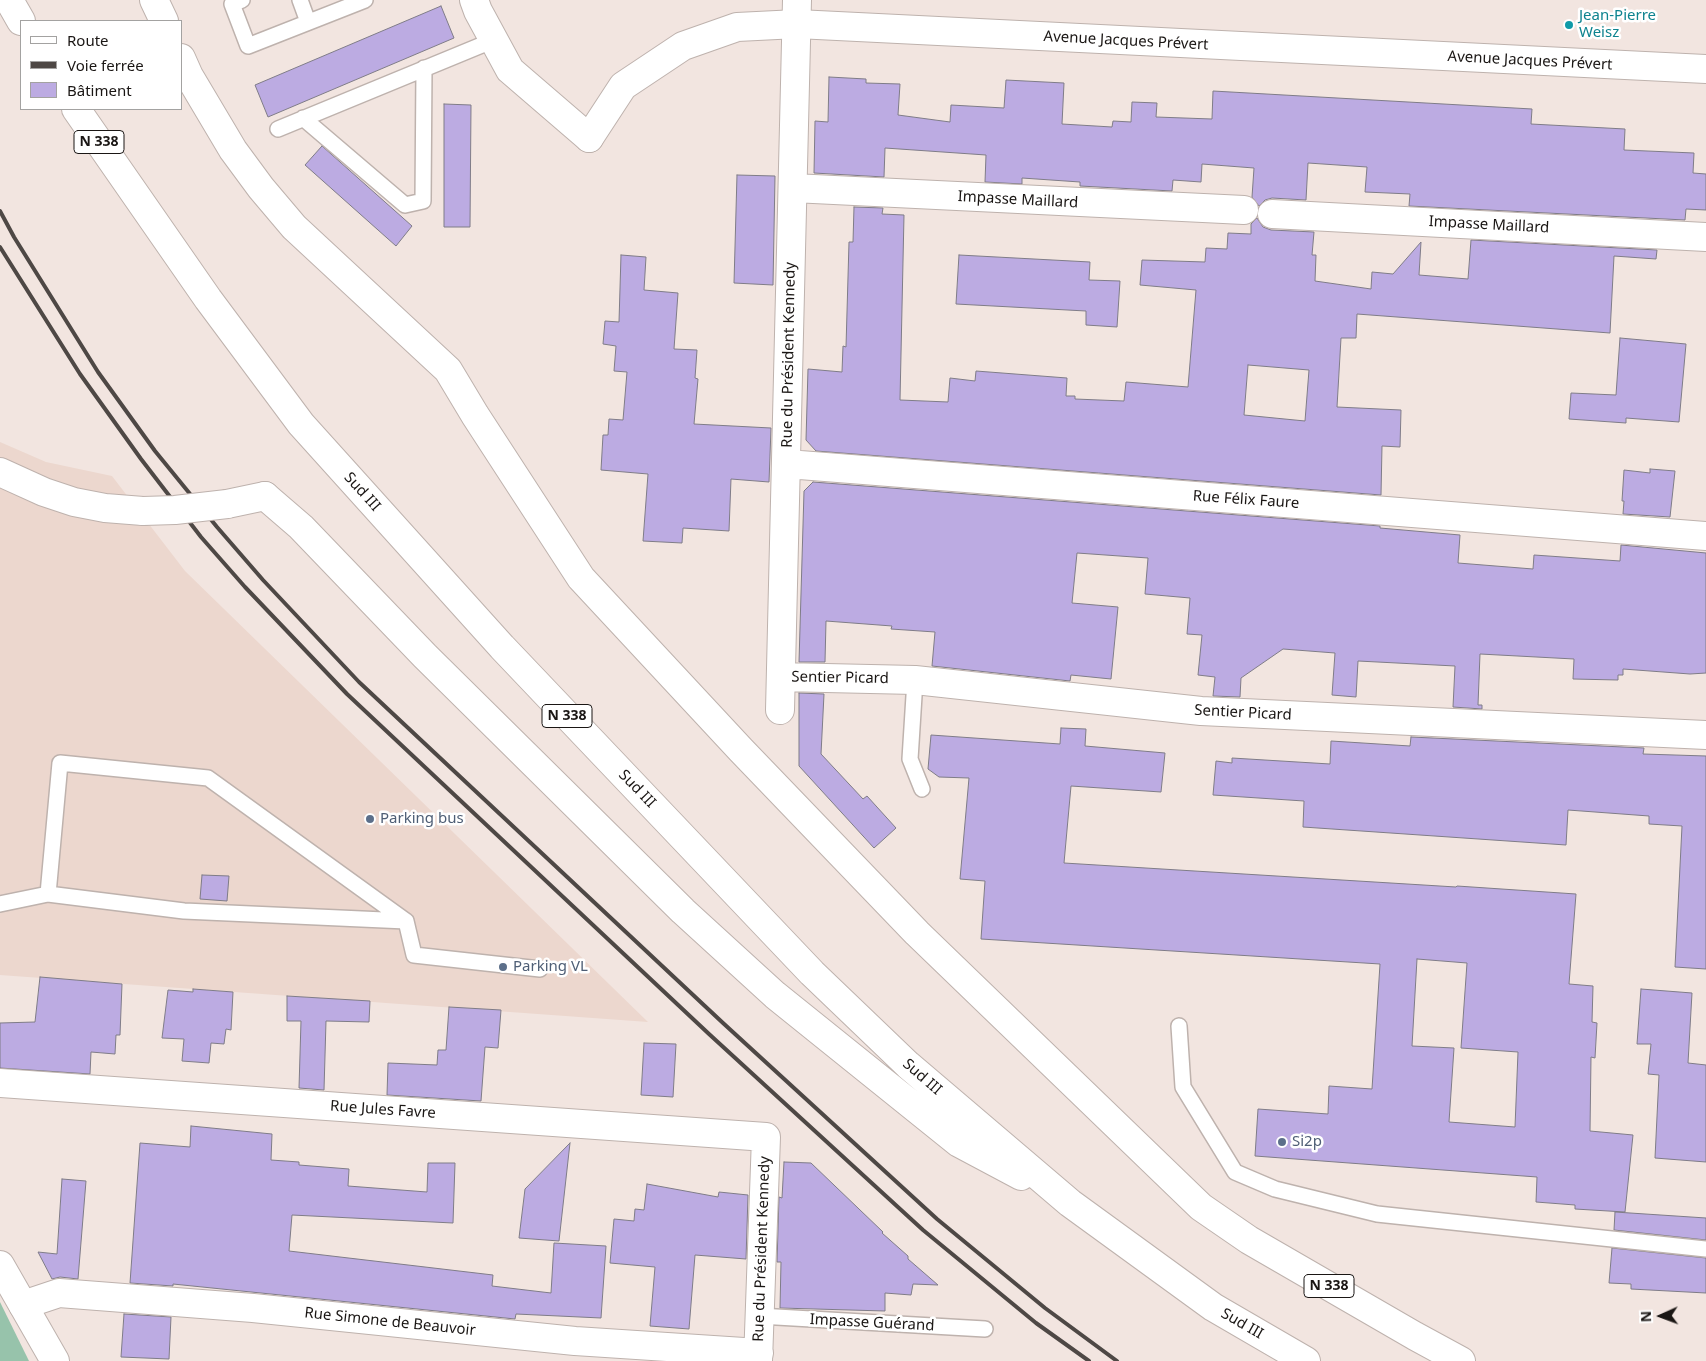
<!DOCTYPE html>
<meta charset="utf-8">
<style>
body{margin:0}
#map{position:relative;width:1706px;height:1361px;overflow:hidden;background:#f2e5e0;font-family:"Noto Sans",sans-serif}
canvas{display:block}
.legend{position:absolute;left:20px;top:20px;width:162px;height:90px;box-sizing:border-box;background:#fff;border:1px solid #a3a2a1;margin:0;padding:6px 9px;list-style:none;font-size:15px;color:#1a1614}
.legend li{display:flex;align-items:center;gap:10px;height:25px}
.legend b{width:25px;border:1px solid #a3a2a1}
.north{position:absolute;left:1636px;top:1291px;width:50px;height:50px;-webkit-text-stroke:4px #fff;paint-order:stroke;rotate:268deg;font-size:14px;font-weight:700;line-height:20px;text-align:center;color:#1a1614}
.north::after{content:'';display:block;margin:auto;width:18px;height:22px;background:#1a1614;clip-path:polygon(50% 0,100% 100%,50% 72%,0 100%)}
</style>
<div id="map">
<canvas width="1706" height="1361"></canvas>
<ul class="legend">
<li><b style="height:6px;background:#fff"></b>Route</li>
<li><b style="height:6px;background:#4e4845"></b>Voie ferrée</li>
<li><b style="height:14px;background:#bcabe2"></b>Bâtiment</li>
</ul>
<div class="north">N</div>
</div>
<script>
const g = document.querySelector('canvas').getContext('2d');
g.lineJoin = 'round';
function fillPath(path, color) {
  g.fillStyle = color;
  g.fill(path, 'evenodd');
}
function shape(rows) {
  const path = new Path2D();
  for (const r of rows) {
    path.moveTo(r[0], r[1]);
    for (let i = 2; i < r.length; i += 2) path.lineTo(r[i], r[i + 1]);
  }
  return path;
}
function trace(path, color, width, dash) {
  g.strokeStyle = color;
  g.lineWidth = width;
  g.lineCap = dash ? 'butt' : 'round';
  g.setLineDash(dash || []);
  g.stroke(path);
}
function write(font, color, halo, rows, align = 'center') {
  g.font = font + ' "Noto Sans",sans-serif';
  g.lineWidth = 5;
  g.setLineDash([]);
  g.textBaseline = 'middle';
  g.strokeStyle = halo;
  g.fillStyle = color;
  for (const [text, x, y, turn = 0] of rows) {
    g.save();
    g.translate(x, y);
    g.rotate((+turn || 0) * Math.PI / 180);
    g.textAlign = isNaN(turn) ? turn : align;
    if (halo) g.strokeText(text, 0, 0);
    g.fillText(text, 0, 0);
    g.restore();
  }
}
fillPath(shape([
 [0,442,46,462,112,476,185,571,648,1022,0,975]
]), '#ecd7ce');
fillPath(shape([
 [0,1302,29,1361,0,1361]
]), '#97c3ab');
const building = shape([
 [441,6,454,38,268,117,255,85,441,6],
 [829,77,866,79,866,83,900,84,898,115,950,122,951,105,1004,108,1006,80,1064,83,1062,124,1112,127,1113,121,1131,122,1132,102,1157,103,1156,117,1212,119,1213,91,1532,109,1531,124,1625,129,1624,150,1694,153,1693,173,1706,174,1706,210,1686,209,1685,220,1409,206,1410,194,1365,192,1367,167,1308,163,1306,200,1272,198,1265,200,1259,206,1252,197,1254,168,1202,164,1201,182,1173,180,1172,191,1080,186,1080,182,1022,178,1022,184,985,182,986,155,885,148,884,177,814,173,815,121,828,122,829,77],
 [444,104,471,105,470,227,444,227,444,104],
 [322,146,412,226,396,246,305,165,322,146],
 [737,175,775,176,773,285,734,283,737,175],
 [854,207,883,208,882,214,904,215,900,400,948,402,950,378,975,381,976,371,1067,378,1066,396,1075,396,1075,399,1124,401,1126,382,1188,387,1196,290,1140,285,1142,260,1205,262,1206,248,1227,249,1228,233,1251,234,1251,224,1257,218,1263,227,1271,230,1314,232,1312,255,1316,255,1315,281,1371,289,1372,272,1393,274,1421,242,1419,275,1468,279,1471,240,1657,250,1656,259,1614,256,1610,333,1357,314,1356,338,1341,338,1337,407,1401,410,1400,447,1382,446,1381,495,816,451,806,440,808,369,842,372,843,346,846,347,849,242,853,242,854,207],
 [1248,365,1309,370,1305,421,1244,415,1248,365],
 [621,255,646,257,644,290,678,293,674,349,697,350,695,378,698,379,694,424,771,428,769,482,731,479,729,531,683,528,682,543,643,541,648,474,601,470,603,435,608,435,609,419,623,420,627,372,614,371,616,346,603,344,605,321,619,322,621,255],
 [959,255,1090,262,1089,280,1120,281,1117,327,1086,325,1086,311,956,304,959,255],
 [1620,338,1686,344,1679,422,1626,418,1626,423,1569,419,1571,393,1616,395,1620,338],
 [1650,469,1675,471,1670,517,1623,514,1624,501,1622,501,1624,470,1650,473,1650,469],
 [813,482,1380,526,1380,528,1460,535,1458,563,1533,569,1534,555,1620,561,1621,545,1706,553,1706,673,1690,674,1623,669,1623,675,1618,675,1618,680,1573,679,1574,659,1480,654,1478,705,1482,705,1482,709,1453,707,1455,666,1358,661,1356,697,1332,695,1335,653,1283,649,1241,678,1240,697,1213,696,1215,677,1198,675,1202,635,1187,634,1190,598,1145,594,1148,558,1077,553,1072,603,1118,607,1111,679,1071,675,1070,681,932,666,935,632,891,629,892,626,826,621,825,662,799,662,804,491,813,482],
 [799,693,824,694,821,754,863,799,867,796,896,828,874,848,799,766,799,693],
 [1061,728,1086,729,1085,746,1165,753,1161,792,1071,786,1064,863,1456,887,1457,886,1576,894,1569,984,1593,986,1592,1022,1597,1023,1595,1058,1591,1057,1590,1131,1633,1135,1625,1212,1575,1209,1575,1205,1536,1202,1537,1177,1255,1156,1258,1109,1328,1114,1329,1086,1372,1089,1380,964,981,939,985,881,960,879,969,778,939,777,928,769,931,735,1060,744,1061,728],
 [1417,959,1467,963,1461,1048,1518,1052,1515,1127,1449,1122,1454,1048,1412,1046,1417,959],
 [1411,737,1644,748,1643,754,1706,756,1706,969,1675,967,1682,826,1649,824,1649,816,1568,810,1566,845,1303,827,1304,801,1213,795,1216,761,1232,763,1232,758,1330,764,1331,741,1410,746,1411,737],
 [202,875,229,876,227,901,200,899,202,875],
 [40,977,122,984,120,1035,116,1035,115,1054,91,1052,90,1074,0,1068,0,1023,35,1022,40,977],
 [193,989,233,992,231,1030,226,1029,224,1044,211,1043,209,1063,182,1061,184,1039,162,1038,168,990,193,992,193,989],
 [1641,989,1692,993,1688,1063,1706,1065,1706,1162,1655,1158,1659,1075,1648,1074,1651,1044,1637,1044,1641,989],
 [287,996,370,1001,369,1022,326,1021,324,1090,299,1088,301,1021,287,1021,287,996],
 [449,1007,501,1010,498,1048,485,1047,481,1101,387,1095,388,1063,437,1065,438,1050,446,1050,449,1007],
 [644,1043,676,1044,673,1097,641,1095,644,1043],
 [191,1126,272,1134,271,1160,299,1162,299,1165,349,1169,348,1186,427,1192,428,1163,455,1163,453,1223,292,1215,289,1251,493,1275,492,1286,551,1293,554,1243,606,1246,601,1318,516,1314,515,1319,173,1284,173,1286,130,1283,140,1143,190,1147,191,1126],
 [570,1143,559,1241,519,1238,525,1189,570,1143],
 [784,1162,811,1163,883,1232,882,1233,908,1256,908,1259,938,1285,913,1284,911,1295,885,1293,885,1311,780,1308,781,1262,777,1262,779,1197,782,1198,784,1162],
 [62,1179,86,1181,78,1279,60,1277,52,1279,38,1252,57,1254,62,1179],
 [647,1184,718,1197,719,1192,748,1195,746,1259,695,1255,689,1329,650,1326,655,1267,610,1263,614,1219,634,1221,635,1209,644,1210,647,1184],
 [1615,1212,1706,1218,1706,1240,1614,1230,1615,1212],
 [1612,1248,1706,1258,1706,1293,1631,1289,1631,1284,1609,1283,1612,1248],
 [124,1314,171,1317,169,1359,121,1357,124,1314]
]);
fillPath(building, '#bcabe2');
trace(building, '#7f7c87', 1);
const service = shape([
 [242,0,232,4,248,46,365,0],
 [300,0,308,22],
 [303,118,405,205,423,201,424,68],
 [278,129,494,40],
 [915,680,910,759,922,789],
 [0,904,48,894,184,911,406,921,208,778,60,763,48,894],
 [406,921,414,955,540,969],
 [1179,1026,1183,1087,1235,1172,1275,1189,1377,1214,1706,1249],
 [759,1316,985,1329]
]);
const minor = shape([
 [474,0,478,11,510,70,589,138],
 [793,188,1244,210],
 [1272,214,1706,237],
 [787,464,1706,536],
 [781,677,915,680,1201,711,1706,735],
 [780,710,797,0],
 [0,1083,766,1137,758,1361],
 [23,1305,59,1293,253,1308,575,1341,759,1353]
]);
const tertiary = shape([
 [589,138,623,86,683,46,737,27,797,24,1706,69],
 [0,472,44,492,74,502,105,508,143,511],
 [227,504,265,496],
 [0,1265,55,1361]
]);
const trunk = shape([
 [9,0,21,21],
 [154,0,164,21],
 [181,58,189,76,233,150,261,188,294,227,448,370,475,415,581,578,741,750,917,933,1201,1207,1249,1240,1415,1336,1461,1361],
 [76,109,208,299,301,424,502,647,812,973,908,1065,1070,1203,1213,1307,1306,1361],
 [265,496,301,527,425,656,683,911,775,995,959,1143,1021,1176]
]);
trace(service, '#beb2ad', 18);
trace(minor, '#beb2ad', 30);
trace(tertiary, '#beb2ad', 30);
trace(trunk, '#beb2ad', 30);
trace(service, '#fff', 15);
trace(minor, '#fff', 28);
trace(tertiary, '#fff', 28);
trace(trunk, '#fff', 28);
trace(shape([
 [0,211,14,237,98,372,155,451,217,527,263,580,359,682,723,1023,937,1219,1045,1308,1117,1361],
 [0,247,80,374,141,459,201,537,245,587,347,694,709,1034,923,1230,1036,1323,1089,1361]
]), '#4e4845', 4);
const tertiaryBridge = shape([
 [143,511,175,510,227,504]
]);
trace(tertiaryBridge, '#beb2ad', 30, []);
trace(tertiaryBridge, '#fff', 28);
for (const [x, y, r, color] of [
 [1569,25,5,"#0f9aa8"],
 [370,819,5,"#5c6f8a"],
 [503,967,5,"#5c6f8a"],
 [1282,1142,5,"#5c6f8a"]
]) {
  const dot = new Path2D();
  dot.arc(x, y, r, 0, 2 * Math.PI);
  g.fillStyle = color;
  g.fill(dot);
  trace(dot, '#fff', 2);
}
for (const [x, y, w] of [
 [99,142,50],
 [567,716,50],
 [1329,1286,50]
]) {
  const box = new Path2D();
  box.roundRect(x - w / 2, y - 11.5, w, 23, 4);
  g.fillStyle = '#fff';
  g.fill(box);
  trace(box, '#1a1614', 1);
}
write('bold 14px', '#1a1614', null, [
 ["N 338",99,142],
 ["N 338",567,716],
 ["N 338",1329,1286]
]);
write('15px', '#0d838f', '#fff', [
 ["Jean-Pierre",1579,16],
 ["Weisz",1579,33]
], 'left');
write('15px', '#1a1614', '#fff', [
 ["Avenue Jacques Prévert",1126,41,3],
 ["Avenue Jacques Prévert",1530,61,3],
 ["Impasse Maillard",1018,200,3],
 ["Impasse Maillard",1489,225,3],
 ["Rue du Président Kennedy",789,355,-89],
 ["Sud III",362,492,48],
 ["Rue Félix Faure",1246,500,4],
 ["Sentier Picard",840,678,1],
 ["Sentier Picard",1243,713,3],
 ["Sud III",637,789,46],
 ["Sud III",922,1077,41],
 ["Rue Jules Favre",383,1110,4],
 ["Rue du Président Kennedy",762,1249,-88],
 ["Rue Simone de Beauvoir",390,1322,6],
 ["Impasse Guérand",872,1323,3],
 ["Sud III",1242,1324,30]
]);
write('15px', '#4e5e75', '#fff', [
 ["Parking bus",380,819],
 ["Parking VL",513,967],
 ["Si2p",1292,1142]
], 'left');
</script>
